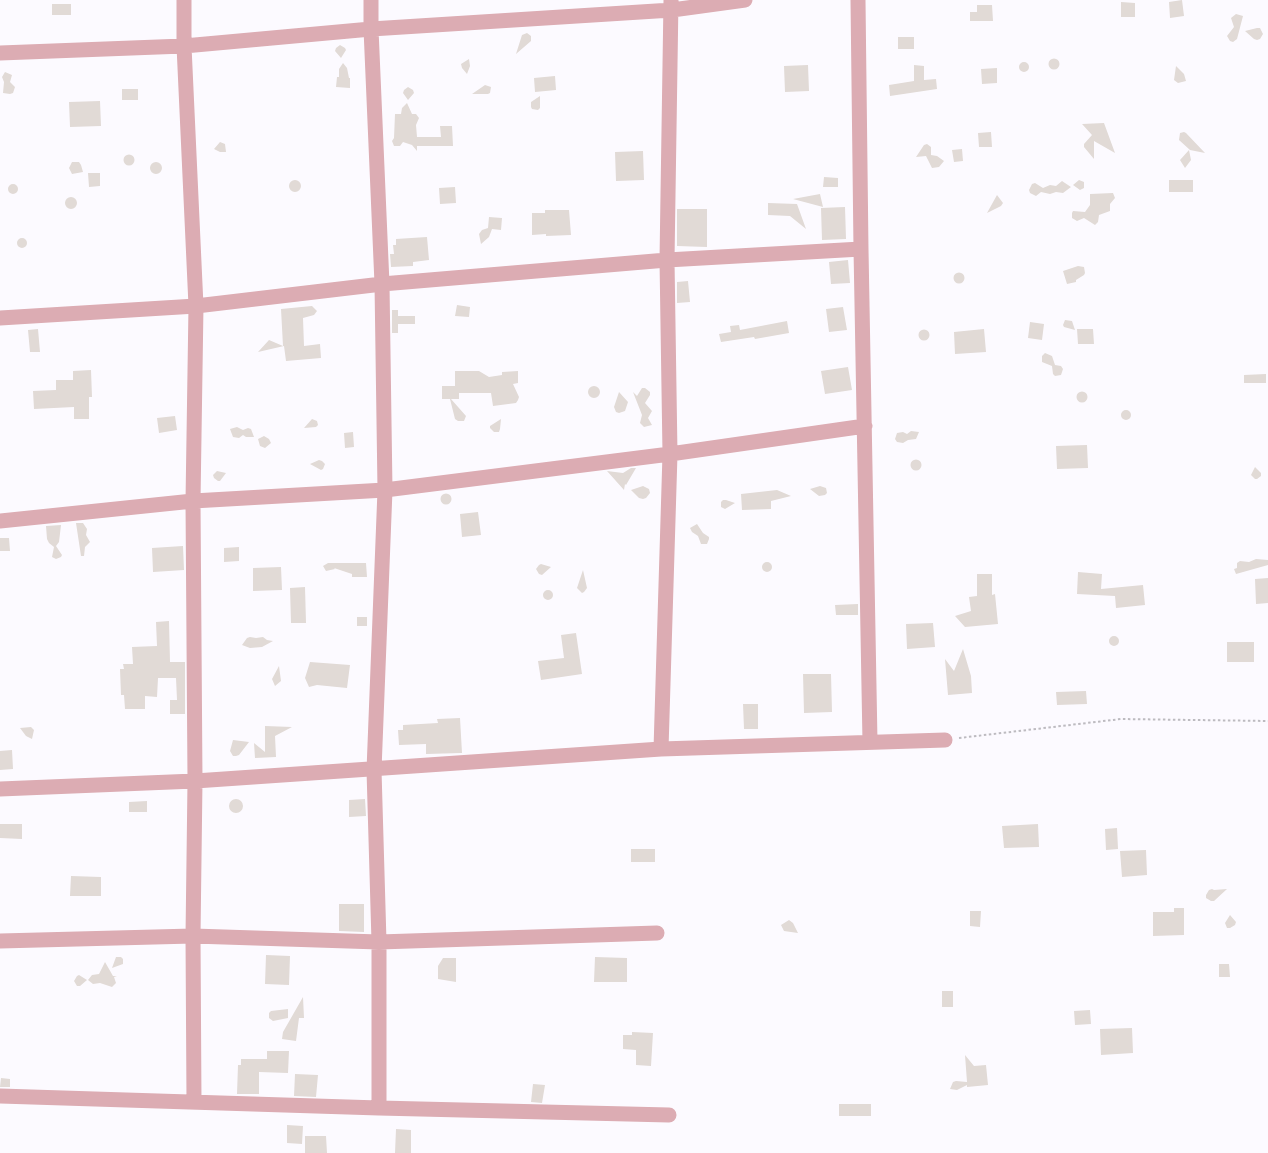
<!DOCTYPE html>
<style>
body{margin:0}
canvas{display:block;background:#fcfaff}
</style>
<canvas width="1268" height="1153"></canvas>
<script>
const g = document.querySelector('canvas').getContext('2d');
g.lineJoin = 'round';
function fillPath(path, color) {
  g.fillStyle = color;
  g.fill(path, 'evenodd');
}
function shape(rows) {
  const path = new Path2D();
  for (const r of rows) {
    if (r.length === 3) {
      path.moveTo(r[0] + r[2], r[1]);
      path.arc(r[0], r[1], r[2], 0, 2 * Math.PI);
      continue;
    }
    path.moveTo(r[0], r[1]);
    for (let i = 2; i < r.length; i += 2) path.lineTo(r[i], r[i + 1]);
  }
  return path;
}
function trace(path, color, width, dash) {
  g.strokeStyle = color;
  g.lineWidth = width;
  g.lineCap = dash ? 'butt' : 'round';
  g.setLineDash(dash || []);
  g.stroke(path);
}
fillPath(shape([
 [1182,0,1184,16,1170,18,1169,2],
 [1121,2,1135,3,1135,17,1121,17],
 [52,4,71,4,71,15,52,15],
 [977,5,992,5,993,21,970,21,970,12,977,12],
 [1236,14,1243,16,1237,39,1233,42,1230,41,1227,36,1234,27,1231,18],
 [1257,28,1260,28,1263,34,1260,39,1257,40,1254,39,1245,31],
 [527,33,531,36,531,41,516,54,522,35],
 [898,37,914,37,914,49,898,49],
 [340,45,345,48,346,50,341,58,335,51,336,48],
 [1054,64,5.5],
 [469,59,470,66,467,74,462,68,461,64],
 [1024,67,5],
 [343,63,347,68,349,78,350,78,350,88,336,87,337,77,339,77,339,69],
 [808,65,809,91,785,92,784,66],
 [914,65,924,66,924,80,936,79,937,89,890,96,889,85,914,81],
 [1176,66,1184,74,1186,81,1178,83,1174,80],
 [997,68,997,83,982,84,981,69],
 [5,72,12,75,10,82,15,87,13,93,10,94,3,93,4,82,2,77],
 [555,76,556,90,535,92,534,78],
 [485,85,491,87,490,93,488,94,472,94],
 [408,87,413,90,414,93,408,100,403,93,404,90],
 [122,89,138,89,138,100,122,100],
 [540,96,540,108,538,110,532,109,531,107,531,102],
 [100,101,101,126,70,127,69,102],
 [407,103,412,114,416,114,419,118,416,125,417,137,441,137,440,126,452,126,453,146,417,146,417,151,412,145,403,142,400,146,394,146,392,141,394,138,395,114,401,114,402,108],
 [1104,123,1115,153,1094,141,1094,159,1084,147,1084,144,1092,135,1082,124],
 [991,132,992,147,979,147,978,133],
 [1184,132,1186,133,1205,153,1190,150,1179,140,1180,133],
 [220,142,225,144,226,152,220,152,214,149],
 [927,144,931,147,931,155,937,156,944,161,939,167,932,168,926,156,916,157,924,145],
 [962,149,963,161,954,162,952,150],
 [1189,150,1191,160,1185,168,1180,160],
 [643,151,644,180,616,181,615,152],
 [129,160,5.5],
 [72,162,79,162,81,165,83,172,72,174,69,168],
 [156,168,6],
 [88,173,100,173,100,186,89,187],
 [824,177,838,178,838,187,823,187],
 [1079,180,1084,182,1084,188,1080,190,1073,185],
 [1169,180,1193,180,1193,192,1169,192],
 [295,186,6],
 [1062,181,1071,187,1063,193,1056,192,1050,194,1041,192,1036,196,1030,193,1029,190,1032,184,1035,183,1043,188,1050,185,1056,186],
 [13,189,5],
 [455,187,456,203,440,204,439,188],
 [1113,193,1115,198,1110,204,1110,211,1099,215,1098,222,1095,225,1084,218,1077,221,1072,218,1072,213,1073,211,1085,212,1090,205,1090,194],
 [820,194,823,207,793,199],
 [997,195,1003,203,1001,206,987,213],
 [71,203,6],
 [768,203,797,204,806,229,790,216,768,215],
 [845,207,846,239,822,240,821,208],
 [677,209,707,209,707,247,677,246],
 [545,210,569,210,571,235,546,236,546,234,532,235,532,213,545,213],
 [489,217,502,218,501,230,492,229,489,237,481,244,479,234,482,230,488,228],
 [427,237,429,260,413,262,413,266,391,267,390,254,394,254,393,245,396,245,396,239],
 [22,243,5],
 [848,260,850,283,831,284,829,262],
 [1078,266,1084,267,1085,273,1084,275,1076,280,1076,282,1067,284,1063,271],
 [959,278,5.5],
 [688,281,690,302,677,303,677,282],
 [457,305,470,307,469,317,455,316],
 [312,306,317,311,314,315,303,318,304,346,320,344,321,358,286,361,284,346,258,352,269,340,283,346,281,309],
 [843,307,847,330,829,332,826,309],
 [392,310,398,310,398,316,415,316,415,324,398,324,398,333,392,333],
 [1065,320,1072,321,1075,330,1064,327,1063,325],
 [787,321,789,333,755,339,754,337,721,342,719,334,731,332,730,326,739,325,740,330],
 [1030,322,1044,324,1042,340,1028,338],
 [38,329,40,352,30,352,28,330],
 [984,329,986,352,955,354,954,332],
 [1077,329,1093,329,1094,344,1078,344],
 [924,335,5.5],
 [1045,353,1052,356,1055,365,1061,366,1063,369,1061,375,1055,376,1053,374,1052,366,1042,362,1042,356],
 [848,367,852,390,825,394,821,371],
 [91,370,92,397,89,397,89,419,74,419,74,407,34,409,33,391,56,390,56,380,73,380,73,371],
 [455,371,479,371,489,377,502,375,502,372,518,371,518,383,513,384,519,397,518,400,516,403,493,406,491,393,459,393,459,399,451,399,466,416,464,421,458,421,455,419,450,399,442,399,442,386,455,386],
 [1266,374,1266,383,1244,383,1244,375],
 [594,392,6],
 [642,388,645,388,650,392,650,395,645,403,652,411,648,418,652,425,644,427,640,423,642,415,633,392,637,396],
 [1082,397,5.5],
 [619,392,628,402,625,411,619,413,616,412,614,407],
 [1126,415,5],
 [175,416,177,430,159,433,157,418],
 [312,419,317,421,318,425,316,427,304,428],
 [501,419,500,429,499,432,494,432,490,428,490,426],
 [237,427,243,430,248,428,251,429,254,437,246,437,243,435,239,438,233,437,230,429],
 [911,431,919,432,916,439,908,440,903,443,897,442,895,439,897,433,903,432,907,434],
 [353,432,354,447,345,448,344,433],
 [264,436,269,439,271,443,265,448,260,446,258,439],
 [1087,445,1088,468,1057,469,1056,446],
 [916,465,5.5],
 [319,460,322,461,325,464,323,469,321,470,310,464],
 [1255,467,1261,473,1261,476,1257,479,1255,479,1251,475],
 [631,468,636,468,626,485,625,484,624,490,607,471,623,473],
 [217,471,226,473,220,481,218,481,214,478,213,475],
 [643,486,649,489,650,493,646,498,643,499,639,498,631,490],
 [820,486,826,488,827,493,825,495,819,496,810,489],
 [777,490,791,496,771,501,771,509,742,510,741,494],
 [446,499,5.5],
 [723,500,726,500,735,503,725,509,721,507,721,502],
 [478,512,481,535,462,537,460,514],
 [76,523,83,523,87,529,86,535,90,542,85,547,84,556,81,556],
 [697,524,703,533,709,537,709,539,707,544,701,544,698,536,692,532,690,528],
 [61,525,59,542,56,546,62,555,61,557,56,559,52,557,54,547,49,543,47,539,46,526],
 [0,538,9,538,10,551,0,551],
 [183,546,184,570,153,572,152,548],
 [239,547,239,561,224,562,224,548],
 [1256,559,1268,560,1268,565,1236,574,1234,569,1237,568,1237,563,1240,561,1249,562],
 [767,567,5],
 [328,563,366,563,367,577,352,577,352,574,334,568,335,569,326,571,323,566],
 [541,564,551,567,542,575,539,574,536,569,539,565],
 [281,567,282,590,253,591,253,568],
 [583,570,587,588,584,592,582,593,577,588],
 [1078,572,1102,574,1101,589,1143,585,1145,605,1116,608,1115,596,1077,594],
 [977,574,992,574,992,595,995,594,998,624,965,627,955,616,971,611,969,597,977,596],
 [1268,578,1268,603,1256,604,1255,579],
 [305,587,306,623,291,623,290,588],
 [548,595,5],
 [858,604,858,615,836,615,835,605],
 [357,617,367,617,367,626,357,626],
 [169,621,170,662,185,662,185,714,170,714,170,700,177,700,176,678,158,678,157,697,145,696,145,709,125,709,124,695,121,695,120,669,124,669,123,664,133,664,132,647,157,646,156,622],
 [933,623,935,647,907,649,906,624],
 [576,633,582,674,541,680,538,661,564,658,561,635],
 [1114,641,5],
 [250,637,256,638,263,637,267,640,273,641,262,647,250,648,242,645,247,638],
 [1227,642,1254,642,1254,662,1227,662],
 [963,649,971,676,972,693,948,695,945,659,954,671],
 [310,662,350,665,347,688,317,685,309,687,305,678],
 [279,666,281,681,275,686,272,679],
 [803,674,831,674,832,712,804,713],
 [1086,691,1087,704,1057,705,1056,692],
 [743,704,758,704,758,729,744,729],
 [460,718,462,753,426,754,426,744,399,745,398,730,403,730,403,725,438,723,437,719],
 [265,726,292,727,275,736,276,757,255,758,254,743,265,752],
 [31,727,34,730,32,739,26,736,20,728],
 [233,740,249,742,239,755,236,756,233,756,230,751],
 [12,750,13,769,0,770,0,751],
 [365,799,366,816,349,817,349,800],
 [236,806,7],
 [147,801,147,812,129,812,129,802],
 [0,824,22,824,22,839,0,838],
 [1038,824,1039,847,1004,848,1002,826],
 [1117,828,1118,849,1106,850,1105,829],
 [631,849,655,849,655,862,631,862],
 [1146,850,1147,875,1122,877,1120,851],
 [71,876,101,877,101,896,70,896],
 [1212,889,1214,890,1227,889,1214,901,1211,901,1206,898,1206,895,1209,890],
 [339,904,364,904,364,932,339,931],
 [1174,908,1184,908,1184,935,1153,936,1153,912,1174,912],
 [970,911,981,911,980,927,970,926],
 [1230,915,1236,922,1235,925,1230,928,1227,928,1225,923],
 [789,920,793,923,798,933,784,931,781,925],
 [266,955,290,956,289,985,265,984],
 [116,957,121,957,123,959,123,964,112,968],
 [595,957,627,958,627,982,594,982],
 [443,958,456,958,456,982,438,979,438,966],
 [105,962,113,976,117,976,114,977,116,983,112,987,100,983,93,984,88,980,92,975,99,974],
 [1219,964,1229,964,1230,977,1219,977],
 [79,975,87,980,80,986,77,986,74,981,77,976],
 [942,991,953,991,953,1007,942,1007],
 [303,997,304,1018,299,1018,296,1041,282,1039,283,1032],
 [288,1009,288,1018,273,1021,269,1018,269,1013,271,1011],
 [1090,1010,1091,1024,1075,1025,1074,1011],
 [1132,1028,1133,1053,1101,1055,1100,1029],
 [632,1032,653,1033,651,1066,636,1065,636,1050,623,1049,623,1035,632,1035],
 [267,1051,289,1051,288,1073,259,1072,259,1094,237,1094,238,1065,241,1065,241,1059,267,1059],
 [965,1055,974,1066,986,1065,988,1085,967,1087,967,1085,957,1090,950,1089,953,1082,956,1081,967,1082],
 [295,1074,318,1075,316,1097,294,1096],
 [1,1078,10,1079,10,1087,0,1087],
 [533,1084,545,1085,542,1103,531,1102],
 [839,1104,871,1104,871,1116,839,1116],
 [287,1125,303,1126,302,1144,287,1143],
 [396,1129,411,1130,411,1153,395,1153],
 [305,1136,326,1136,327,1153,305,1153]
]), '#e1dad6');
trace(shape([
 [959,738,1121,719,1268,721]
]), '#bdbbc0', 2, [2.5, 2.5]);
trace(shape([
 [184,0,184,46,196,306,193,501,195,781,193,936,194,1102],
 [371,0,371,29,382,284,385,490,374,770,379,942,379,1108],
 [858,0,861,249,870,742],
 [0,53,184,46,371,29,672,10,745,0],
 [0,318,196,306,382,284,667,260,861,249],
 [0,521,193,501,385,490,670,454,865,426],
 [661,749,670,454,667,260,671,0],
 [0,789,195,781,661,749,945,740],
 [0,941,193,936,379,942,657,933],
 [0,1096,379,1108,669,1115]
]), '#dcacb3', 15);
</script>
